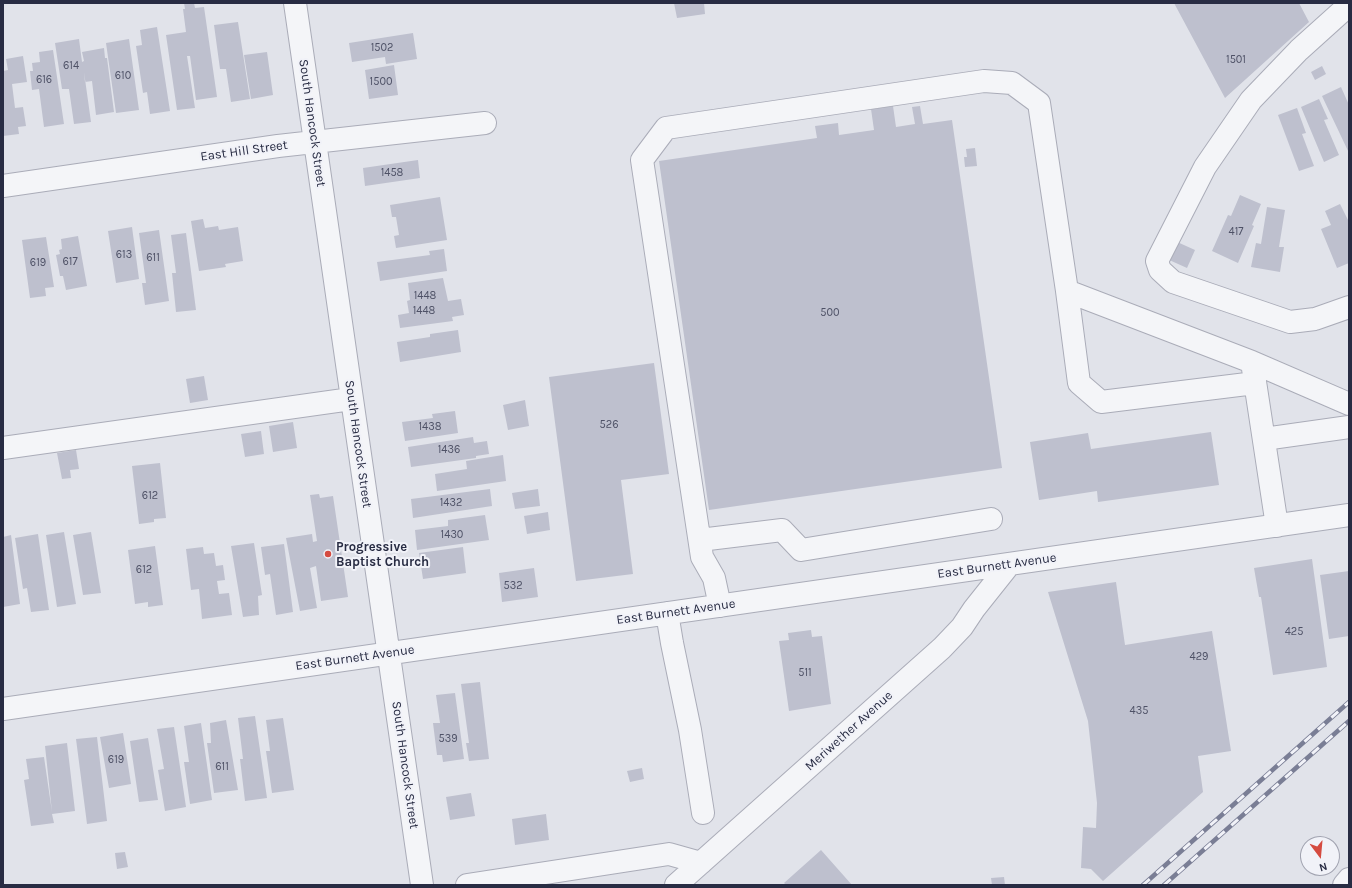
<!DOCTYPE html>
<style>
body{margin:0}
#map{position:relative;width:1352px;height:888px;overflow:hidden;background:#e1e3ea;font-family:Karla,sans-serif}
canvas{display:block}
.frame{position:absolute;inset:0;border:4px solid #282c43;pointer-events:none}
.north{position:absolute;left:1300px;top:836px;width:40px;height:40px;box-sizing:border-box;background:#f1f2f8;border:1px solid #a1a3b0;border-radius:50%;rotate:164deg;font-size:11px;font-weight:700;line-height:16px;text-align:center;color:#282c43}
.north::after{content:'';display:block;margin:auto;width:14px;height:18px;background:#d54b40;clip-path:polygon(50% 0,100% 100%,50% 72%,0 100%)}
</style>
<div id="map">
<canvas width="1352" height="888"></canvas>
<div class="frame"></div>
<div class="north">N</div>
</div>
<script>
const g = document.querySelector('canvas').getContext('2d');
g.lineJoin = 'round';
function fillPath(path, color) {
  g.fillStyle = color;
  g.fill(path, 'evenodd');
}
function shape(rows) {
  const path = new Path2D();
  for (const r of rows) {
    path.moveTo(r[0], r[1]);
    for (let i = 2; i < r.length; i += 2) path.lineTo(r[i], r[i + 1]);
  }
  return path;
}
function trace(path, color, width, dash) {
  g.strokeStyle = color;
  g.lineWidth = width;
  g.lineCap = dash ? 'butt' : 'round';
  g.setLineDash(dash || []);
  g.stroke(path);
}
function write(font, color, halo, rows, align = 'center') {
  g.font = font + ' Karla,sans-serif';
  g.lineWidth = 4;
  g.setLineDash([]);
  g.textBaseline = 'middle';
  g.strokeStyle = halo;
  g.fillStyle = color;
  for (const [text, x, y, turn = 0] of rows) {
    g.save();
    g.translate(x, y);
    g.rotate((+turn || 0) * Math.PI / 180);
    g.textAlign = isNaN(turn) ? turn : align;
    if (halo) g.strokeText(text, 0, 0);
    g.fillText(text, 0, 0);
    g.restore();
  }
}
fillPath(shape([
 [184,3,194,3,195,8,204,7,217,97,196,100,190,56,187,56,195,108,177,110,166,35,186,32,183,9,185,9],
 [674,3,704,3,705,14,677,18],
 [1174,3,1299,3,1309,22,1225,98],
 [238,22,250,99,231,102,226,69,220,69,214,25],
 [157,27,170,111,150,114,147,92,143,93,136,46,142,45,140,30],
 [413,33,417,59,386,64,385,57,352,62,349,43],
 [79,39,82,62,84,61,82,52,104,48,105,58,107,58,114,112,96,115,92,81,85,82,84,72,91,122,74,124,69,89,62,89,55,43],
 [129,39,139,110,116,113,106,43],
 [53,50,64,124,44,127,39,89,32,90,30,71,33,71,32,63,40,62,39,52],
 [267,52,273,95,251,99,244,55],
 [23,56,27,82,12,84,15,108,23,107,26,126,18,127,19,134,3,136,3,71,8,70,6,59],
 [394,65,398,95,369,99,365,70],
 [1322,66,1326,74,1315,80,1311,72],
 [1341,87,1349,105,1349,153,1322,96],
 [1319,99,1328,119,1324,120,1339,155,1324,162,1301,107],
 [893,106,896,127,915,124,912,107,920,106,923,124,952,120,1002,468,709,510,659,161,817,138,815,126,838,123,839,135,874,130,871,109],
 [1297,108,1306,133,1302,134,1314,166,1299,171,1278,115],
 [975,148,977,166,965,167,964,157,967,157,966,149],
 [418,160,420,178,365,186,363,168],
 [1240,195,1261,204,1252,225,1254,226,1238,263,1212,251,1228,215,1231,216],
 [440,197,447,240,396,248,394,236,399,235,396,217,392,217,390,205],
 [1340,204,1349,222,1349,263,1337,268,1321,229,1331,225,1325,211],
 [1267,207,1285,210,1279,247,1284,247,1280,272,1251,267,1256,243,1261,244],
 [203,219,205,228,218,226,219,230,238,227,243,261,225,264,226,267,199,271,191,221],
 [132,227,139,279,116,283,108,231],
 [159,230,169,301,145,305,142,283,146,283,139,233],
 [186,233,196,310,176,312,172,273,176,273,171,235],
 [78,236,87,286,66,290,63,276,60,276,56,255,60,254,59,250,62,249,61,239],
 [46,237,54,287,45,288,46,296,30,298,22,240],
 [1175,241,1195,250,1187,268,1167,259],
 [444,249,447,271,380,281,377,262,430,255,429,251],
 [443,278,448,301,461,299,464,315,452,317,453,321,400,328,398,315,409,313,407,301,410,300,408,283],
 [458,330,461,352,400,362,397,342,430,337,430,334],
 [654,363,669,474,621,480,633,574,576,581,549,377],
 [204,376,208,400,190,403,186,379],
 [525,400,529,426,508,430,503,405],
 [455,411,458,433,405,441,402,422,433,418,432,414],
 [293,422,297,448,273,452,269,426],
 [261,431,264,454,245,457,241,434],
 [1211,432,1219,485,1098,502,1097,491,1039,500,1030,442,1088,433,1091,449],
 [473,437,474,443,487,441,489,454,476,456,476,458,411,467,408,447],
 [76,450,79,469,70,470,71,478,62,479,57,453],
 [503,455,506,481,437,491,435,474,467,469,466,461],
 [160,463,166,518,154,519,154,522,139,524,132,466],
 [490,489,492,506,413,518,411,499],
 [538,489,540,506,515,509,512,493],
 [319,494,320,498,333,496,348,597,321,601,316,566,310,568,317,608,300,611,286,538,312,534,313,542,317,541,310,495],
 [548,512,550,530,527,534,524,516],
 [485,515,489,540,417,550,415,530,448,526,448,520],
 [64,532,76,604,57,607,46,535],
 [91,532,101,593,83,595,73,535],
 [38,534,49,610,31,612,27,588,23,589,15,538],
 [11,535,20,604,3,607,3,537],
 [254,543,262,595,258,596,259,615,243,617,231,546],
 [284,544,293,612,276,615,270,574,265,575,261,547],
 [155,546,163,605,148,607,148,602,135,604,128,550],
 [203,547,204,554,214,553,216,566,223,565,225,580,217,581,219,594,229,593,232,615,202,619,199,589,191,590,186,549],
 [463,547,466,573,423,579,419,553],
 [1312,559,1327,667,1273,675,1261,597,1259,597,1254,568],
 [534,568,538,597,502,602,499,573],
 [1349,571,1349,636,1329,639,1320,575],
 [1116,582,1125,645,1212,631,1231,751,1198,756,1203,792,1103,881,1091,869,1081,868,1083,827,1096,828,1097,803,1088,721,1048,592],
 [811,630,812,637,822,636,831,704,789,711,779,641,789,640,788,633],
 [480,682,489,759,469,761,466,743,469,743,461,684],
 [455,693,464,759,443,762,442,755,437,755,433,723,440,723,436,695],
 [255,716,267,798,245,801,240,759,243,759,238,718],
 [283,718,294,790,272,793,266,751,270,751,266,720],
 [226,720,238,790,214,793,207,743,211,743,210,723],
 [201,723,212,800,190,804,184,762,189,762,184,726],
 [174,727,186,807,165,811,158,770,164,769,157,729],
 [123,733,131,784,109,788,100,737],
 [97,737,107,821,87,824,76,739],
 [148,738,158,800,139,802,130,741],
 [67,743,75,811,52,814,54,823,31,826,24,780,29,779,26,759,44,757,52,812,45,746],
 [642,768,644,779,630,782,627,771],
 [471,793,475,816,450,820,446,797],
 [546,814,549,840,515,845,512,819],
 [821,850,852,885,786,885,784,883],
 [125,852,128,867,117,869,115,853],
 [1004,877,1005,885,992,885,991,878]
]), '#bec0ce');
const minor = shape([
 [295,3,422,885],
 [1349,5,1299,50,1251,100,1205,167,1157,261,1160,270,1173,282,1290,322,1315,319,1349,307],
 [3,186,278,146,485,123],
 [1067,291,1079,383,1101,402,1255,383],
 [1252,362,1349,404],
 [1264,439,1349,427],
 [3,448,351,399],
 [700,540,782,530,801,550,991,519],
 [720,606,714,578,702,557,642,160,666,128,984,81,1012,83,1039,103,1067,291,1252,362,1277,526],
 [667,613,672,643,690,730,703,813],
 [3,709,1349,515],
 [467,885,669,854,701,863],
 [676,885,942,648,962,627,974,609,1009,565],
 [1344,885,1349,879]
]);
trace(minor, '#aaacb8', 24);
trace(minor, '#f4f5f8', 22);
const rail = shape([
 [1143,885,1349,702],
 [1164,885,1349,721]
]);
trace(rail, '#7a7e95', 4.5);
trace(rail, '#f1f2f8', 3, [9]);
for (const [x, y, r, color] of [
 [328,554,4,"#d54b40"]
]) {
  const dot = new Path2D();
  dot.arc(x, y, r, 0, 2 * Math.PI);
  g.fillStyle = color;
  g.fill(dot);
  trace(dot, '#f1f2f8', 1.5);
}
write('11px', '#4e5166', null, [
 ["1502",382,48],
 ["1501",1236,60],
 ["614",71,66],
 ["610",123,76],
 ["616",44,80],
 ["1500",381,82],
 ["1458",392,173],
 ["417",1236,232],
 ["613",124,255],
 ["611",153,258],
 ["617",70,262],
 ["619",38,263],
 ["1448",425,296],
 ["1448",424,311],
 ["500",830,313],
 ["526",609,425],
 ["1438",430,427],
 ["1436",449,450],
 ["612",150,496],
 ["1432",451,503],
 ["1430",452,535],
 ["612",144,570],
 ["532",513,586],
 ["425",1294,632],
 ["429",1199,657],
 ["511",805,673],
 ["435",1139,711],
 ["539",448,739],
 ["619",116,760],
 ["611",222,767]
]);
write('13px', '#282c43', '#f1f2f8', [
 ["South Hancock Street",312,123,82],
 ["East Hill Street",244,151,-8],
 ["South Hancock Street",358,444,82],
 ["East Burnett Avenue",997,566,-8],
 ["East Burnett Avenue",676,612,-8],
 ["East Burnett Avenue",355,658,-8],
 ["Meriwether Avenue",849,731,-42],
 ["South Hancock Street",405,765,82]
]);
write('bold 13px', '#282c43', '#f1f2f8', [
 ["Progressive",336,547],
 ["Baptist Church",336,562]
], 'left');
</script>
